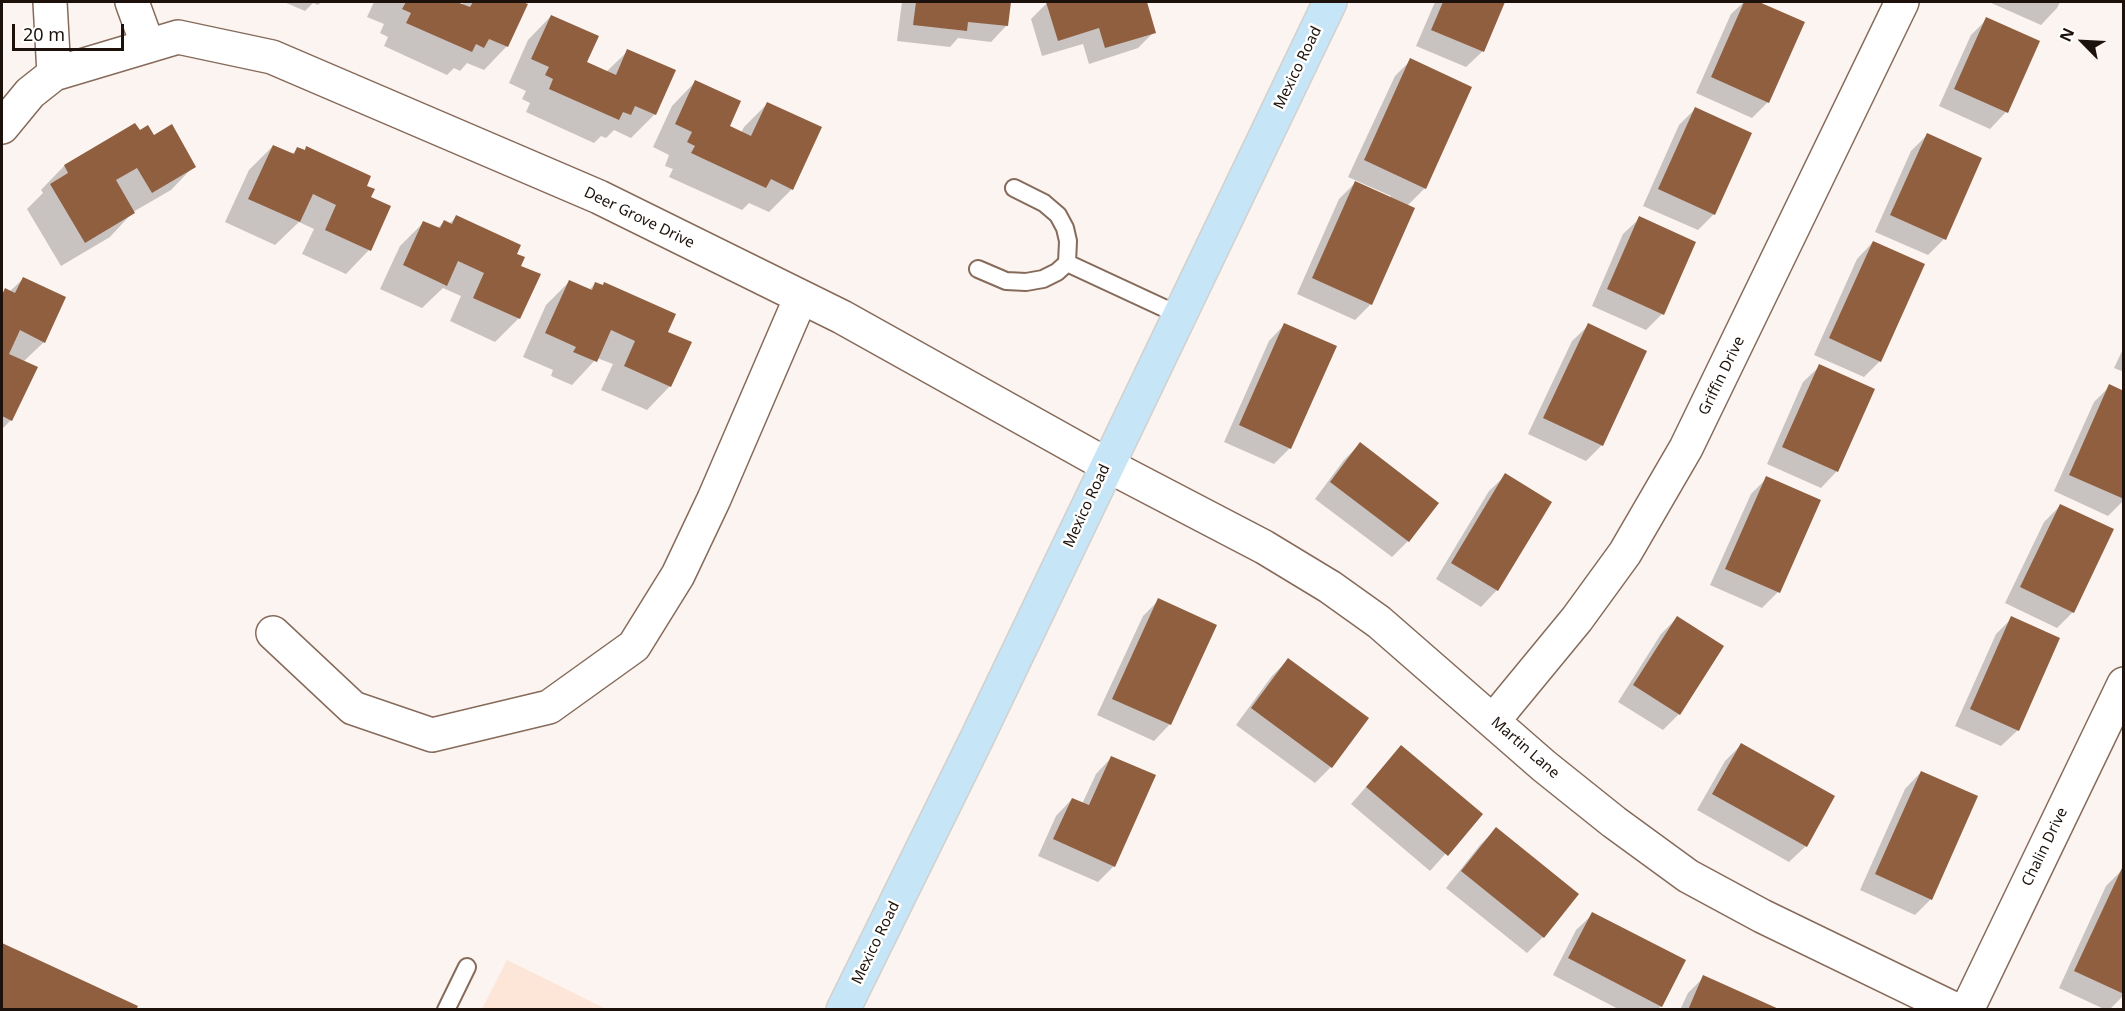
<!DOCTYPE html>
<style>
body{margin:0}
#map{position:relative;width:2125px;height:1011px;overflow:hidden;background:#fbf4f0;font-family:"Noto Sans",sans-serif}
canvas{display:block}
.frame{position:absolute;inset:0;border:3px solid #1d120b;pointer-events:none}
.north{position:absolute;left:2053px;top:12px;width:60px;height:60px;-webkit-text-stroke:4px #fff;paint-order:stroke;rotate:294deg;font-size:16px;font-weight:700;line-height:24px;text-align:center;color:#1d120b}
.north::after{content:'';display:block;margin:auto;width:21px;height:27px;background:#1d120b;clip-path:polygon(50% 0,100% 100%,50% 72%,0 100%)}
.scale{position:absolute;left:12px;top:24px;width:112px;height:27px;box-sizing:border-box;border:3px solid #1d120b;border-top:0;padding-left:8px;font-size:18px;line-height:21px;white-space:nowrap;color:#1d120b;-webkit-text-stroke:4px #fff;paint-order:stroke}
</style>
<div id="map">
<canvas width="2125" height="1011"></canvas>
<div class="frame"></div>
<div class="north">N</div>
<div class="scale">20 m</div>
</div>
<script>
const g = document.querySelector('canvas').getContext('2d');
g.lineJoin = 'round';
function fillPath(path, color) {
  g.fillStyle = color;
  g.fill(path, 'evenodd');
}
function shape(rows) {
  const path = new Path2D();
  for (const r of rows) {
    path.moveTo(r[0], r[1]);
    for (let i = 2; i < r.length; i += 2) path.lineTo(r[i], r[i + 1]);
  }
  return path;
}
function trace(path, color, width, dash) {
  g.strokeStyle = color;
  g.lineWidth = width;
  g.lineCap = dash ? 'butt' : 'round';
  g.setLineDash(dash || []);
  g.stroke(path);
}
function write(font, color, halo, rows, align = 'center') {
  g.font = font + ' "Noto Sans",sans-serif';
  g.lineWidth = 5;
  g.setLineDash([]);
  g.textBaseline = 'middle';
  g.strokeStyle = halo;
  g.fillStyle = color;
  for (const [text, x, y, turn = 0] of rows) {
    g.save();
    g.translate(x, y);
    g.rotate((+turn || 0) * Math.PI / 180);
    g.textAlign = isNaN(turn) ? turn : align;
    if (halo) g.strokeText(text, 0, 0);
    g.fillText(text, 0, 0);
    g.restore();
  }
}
fillPath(shape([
 [507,960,606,1009,482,1009]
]), '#fde5d7');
fillPath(shape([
 [284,2,321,2,318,5,313,3,305,11],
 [374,2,453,2,461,5,465,2,519,2,526,5,507,46,484,70,467,63,460,71,454,68,447,75,384,46,388,37,380,33,384,24,367,17],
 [902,2,1010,2,1007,25,991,42,958,38,950,47,897,41],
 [1052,2,1145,2,1154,32,1138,48,1089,64,1083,44,1042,56,1031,19,1047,3],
 [1435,2,1504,2,1483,51,1466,67,1416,46],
 [1744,2,1755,2,1803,23,1768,102,1752,118,1696,93,1731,14],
 [1989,2,2060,2,2057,8,2041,25],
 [551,16,585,63,606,72,628,51,655,114,631,138,614,130,606,138,601,136,594,143,526,112,530,103,522,99,526,91,509,83,528,40],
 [1987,19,2038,42,2006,112,1990,129,1939,106,1971,35],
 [1411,60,1425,188,1407,206,1371,304,1355,320,1297,294,1339,199,1355,183,1390,199,1391,196,1348,177,1395,76],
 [695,82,728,127,741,133,744,127,767,104,792,189,769,212,749,203,742,210,669,177,673,169,665,166,669,155,653,147,672,106],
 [1695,109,1714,214,1698,230,1643,206,1679,125],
 [134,125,139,132,153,137,194,166,171,190,133,212,110,237,61,266,27,209,43,193,41,190,64,166],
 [1927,135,1944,239,1928,255,1875,232,1911,151],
 [273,146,291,155,297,149,365,186,369,198,390,207,369,250,346,274,302,254,314,229,299,222,275,245,225,222,249,170],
 [456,217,515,254,519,266,519,318,495,342,450,321,461,296,443,288,422,308,380,289,400,246,423,223,437,229,444,222,449,224],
 [1640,218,1662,314,1646,330,1592,306,1623,234],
 [1873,242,1880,361,1864,377,1814,355,1857,259],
 [23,279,44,342,23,362,11,420,2,429,2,294,5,290,9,292],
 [569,282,589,290,595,284,666,332,670,386,647,410,601,390,613,364,597,358,572,385,551,376,553,370,523,357,546,305],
 [1285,324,1290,448,1274,464,1224,442,1269,341],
 [1589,325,1602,445,1586,461,1528,434,1572,341],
 [2124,347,2124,372,2114,368],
 [1820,366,1837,471,1821,488,1767,464,1803,382],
 [2110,386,2124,392,2124,500,2108,516,2054,491,2094,402],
 [1360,444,1408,541,1392,557,1315,499,1344,460],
 [1506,475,1550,502,1497,590,1481,607,1436,579,1489,491],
 [1767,478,1778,592,1762,608,1710,585,1751,494],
 [2061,505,2073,612,2057,628,2005,603,2044,522],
 [1159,600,1170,724,1154,741,1097,715,1143,616],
 [1677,618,1679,714,1663,730,1618,702,1661,634],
 [2012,618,2018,730,2001,746,1955,726,1996,634],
 [1288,660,1331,767,1315,783,1236,725,1272,676],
 [1741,745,1806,846,1789,862,1697,810,1725,761],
 [1401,747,1481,814,1430,871,1351,804],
 [1112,757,1114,866,1098,882,1038,856,1056,816,1072,799,1082,804,1096,774],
 [1921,772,1931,899,1915,915,1860,890,1905,789],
 [1496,829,1577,894,1543,937,1527,953,1446,888,1480,845],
 [2122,870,2124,995,2109,1010,2106,1010,2059,988,2106,886],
 [1593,914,1661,1006,1657,1010,1620,1010,1553,975,1576,930],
 [2,945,136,1006,134,1010,2,1010],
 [1704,977,1777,1010,1680,1010,1688,993]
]), '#0003');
fillPath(shape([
 [406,2,457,2,470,7,473,2,523,2,528,4,508,47,489,39,484,48,476,44,472,52,406,23,411,13,402,9],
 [916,2,1011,2,1008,26,968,22,967,31,913,25],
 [1046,2,1147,2,1156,33,1105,48,1099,28,1058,41],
 [1443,2,1505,2,1484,52,1431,30],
 [1744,2,1759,2,1805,22,1769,103,1711,77],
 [551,15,599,36,587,62,616,75,627,49,676,70,656,115,635,106,631,115,623,112,619,120,549,89,553,79,545,75,549,67,531,59],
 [1986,17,2040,41,2008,113,1954,89],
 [1410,58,1472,87,1426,189,1364,160],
 [695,80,741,101,730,126,751,136,767,102,822,127,793,190,771,179,766,188,691,153,695,146,687,142,692,132,675,124],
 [1695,107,1752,133,1715,215,1658,189],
 [135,123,140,130,148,125,154,135,172,124,196,167,152,193,137,168,116,180,135,213,85,243,50,184,68,173,64,165],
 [1927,133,1982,158,1946,240,1890,215],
 [273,145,294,154,297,147,305,150,306,146,371,176,367,186,375,189,371,197,391,206,371,251,325,230,336,205,313,194,300,222,248,199],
 [1355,181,1415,208,1372,305,1312,278],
 [456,215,521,245,517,254,525,257,521,266,541,274,520,319,473,298,484,273,458,261,447,286,403,265,423,221,440,228,444,220,452,224],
 [1639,216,1696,242,1664,315,1607,289],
 [1873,241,1925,264,1881,362,1829,338],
 [23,277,66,297,45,343,20,330,9,354,38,367,12,421,2,416,2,295,5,288,15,293],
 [569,280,592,290,595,282,603,285,604,282,676,314,668,332,692,342,671,387,624,366,635,341,611,330,597,362,573,352,576,347,545,333],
 [1284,323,1337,346,1291,449,1239,425],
 [1588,323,1647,351,1603,446,1543,418],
 [1819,364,1875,389,1838,472,1782,447],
 [2109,384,2124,391,2124,499,2069,475],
 [1360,442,1439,503,1409,542,1330,482],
 [1505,473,1552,502,1498,591,1451,563],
 [1766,476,1821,500,1780,593,1725,569],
 [2060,504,2114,529,2074,613,2020,587],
 [1158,598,1217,625,1171,725,1112,699],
 [1677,616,1724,646,1680,715,1633,685],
 [2011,616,2060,638,2019,731,1970,709],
 [1288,658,1369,718,1332,768,1251,708],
 [1741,743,1835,796,1807,847,1712,794],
 [1401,745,1483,814,1448,856,1366,787],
 [1111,756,1156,775,1115,867,1053,839,1072,798,1089,805],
 [1921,771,1978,796,1932,900,1875,874],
 [1496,827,1579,894,1544,938,1461,871],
 [2122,868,2124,869,2124,994,2074,971],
 [1592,912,1686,960,1662,1007,1568,958],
 [2,943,138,1006,136,1010,2,1010],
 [1703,975,1781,1010,1688,1010]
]), '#8f5f40');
const service = shape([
 [1067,263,1179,315],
 [978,269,1006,281,1026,282,1043,279,1057,272,1067,263,1068,241,1065,228,1058,215,1044,203,1014,188],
 [446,1010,467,967]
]);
const minor = shape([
 [50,2,54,74],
 [132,2,148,46],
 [2,127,30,93,54,74,178,37,272,57,599,197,842,317,1107,465,1264,547,1330,587,1379,622,1544,766,1614,822,1688,876,1762,916,1956,1010],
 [273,633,353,708,432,735,549,707,634,646,678,575,714,499,801,297],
 [1493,721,1577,619,1625,553,1686,448,1902,2],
 [1967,1010,2124,684]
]);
const primary = shape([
 [843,1010,976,740,1330,2]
]);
trace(service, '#866a5a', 20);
trace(minor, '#866a5a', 36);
trace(primary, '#d2d0ce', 36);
trace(service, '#fff', 16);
trace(minor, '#fff', 33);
trace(primary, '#c6e6f8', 33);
write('15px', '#1d120b', '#fff', [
 ["Mexico Road",1298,68,-64],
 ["Deer Grove Drive",639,218,26],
 ["Griffin Drive",1722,376,-64],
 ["Mexico Road",1087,506,-65],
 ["Martin Lane",1525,748,41],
 ["Chalin Drive",2045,847,-64],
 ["Mexico Road",876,943,-64]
]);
</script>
